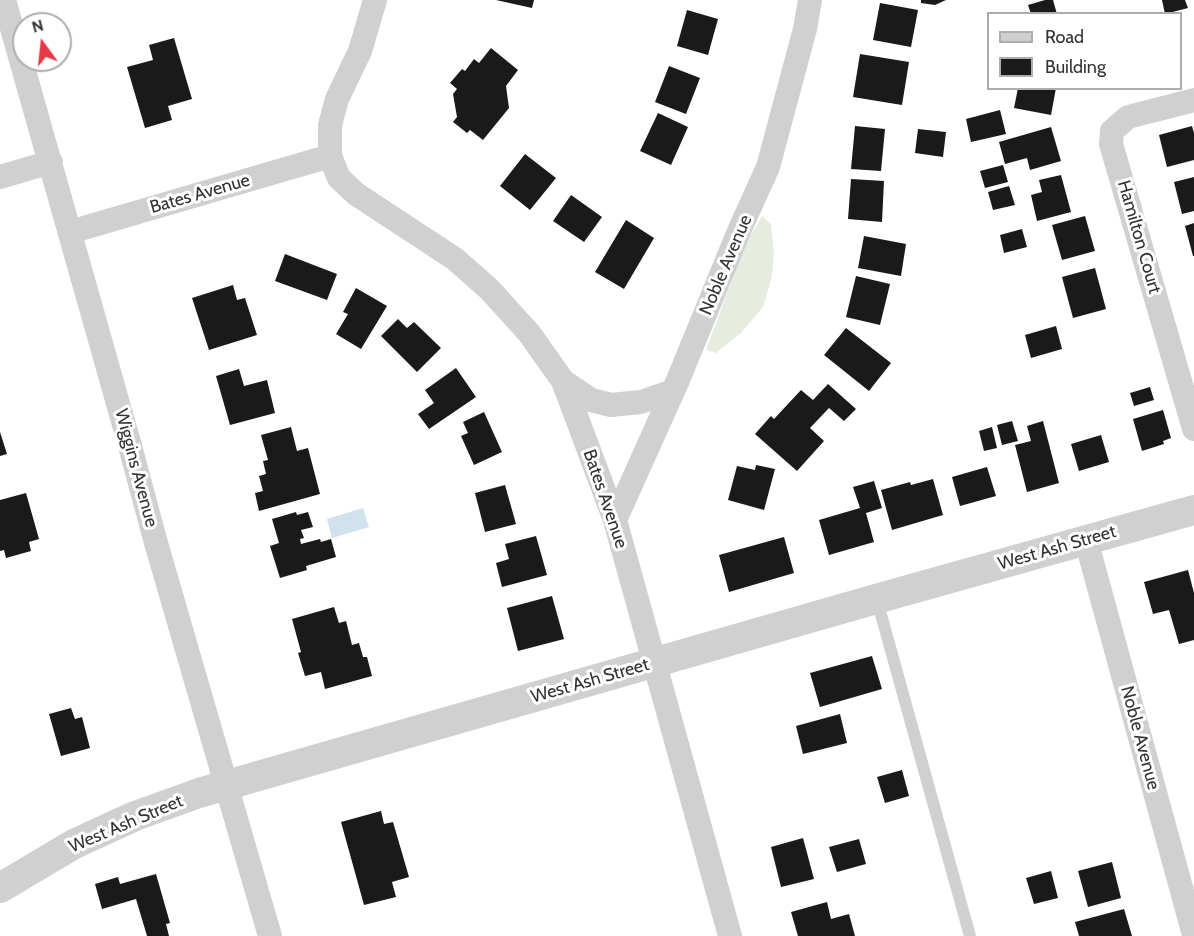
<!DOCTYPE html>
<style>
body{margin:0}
#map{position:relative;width:1194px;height:936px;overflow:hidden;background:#fff;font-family:Cabin,sans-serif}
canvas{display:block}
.legend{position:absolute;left:987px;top:12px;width:195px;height:78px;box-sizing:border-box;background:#fff;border:2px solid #adadad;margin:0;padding:8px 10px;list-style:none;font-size:18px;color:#333}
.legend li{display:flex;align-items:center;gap:12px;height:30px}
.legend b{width:30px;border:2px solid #adadad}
.north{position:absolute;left:12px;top:12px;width:60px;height:60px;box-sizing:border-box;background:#fff;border:2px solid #adadad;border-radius:50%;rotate:345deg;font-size:16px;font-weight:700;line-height:24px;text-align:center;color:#333}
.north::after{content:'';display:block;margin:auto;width:21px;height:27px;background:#e63946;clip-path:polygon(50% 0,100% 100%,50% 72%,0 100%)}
</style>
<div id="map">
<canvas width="1194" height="936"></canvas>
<ul class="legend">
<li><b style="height:8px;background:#d0d0d0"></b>Road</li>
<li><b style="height:16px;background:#1a1a1a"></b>Building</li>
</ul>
<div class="north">N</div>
</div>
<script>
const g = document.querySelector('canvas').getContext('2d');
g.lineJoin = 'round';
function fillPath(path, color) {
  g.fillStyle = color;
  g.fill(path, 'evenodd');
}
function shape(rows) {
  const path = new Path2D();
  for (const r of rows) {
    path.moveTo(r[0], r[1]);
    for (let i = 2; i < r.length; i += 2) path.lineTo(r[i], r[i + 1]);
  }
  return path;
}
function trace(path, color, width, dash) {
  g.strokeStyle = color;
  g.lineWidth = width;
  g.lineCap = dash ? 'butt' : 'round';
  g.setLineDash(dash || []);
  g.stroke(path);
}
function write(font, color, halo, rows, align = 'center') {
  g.font = font + ' Cabin,sans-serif';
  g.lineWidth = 6;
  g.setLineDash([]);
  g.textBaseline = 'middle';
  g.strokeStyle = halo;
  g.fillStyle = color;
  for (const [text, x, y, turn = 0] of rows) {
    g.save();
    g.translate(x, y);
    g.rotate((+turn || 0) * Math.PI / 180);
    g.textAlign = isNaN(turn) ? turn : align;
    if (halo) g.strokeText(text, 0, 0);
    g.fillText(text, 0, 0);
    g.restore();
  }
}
fillPath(shape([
 [762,216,771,224,774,253,772,276,763,307,741,333,716,353,706,350,745,245]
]), '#e6ecdf');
fillPath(shape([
 [363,508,369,527,332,538,327,519]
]), '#cfe2ee');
fillPath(shape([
 [496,0,534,0,532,8],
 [921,0,946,0,935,5,921,3],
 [1045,0,1053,0,1057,14,1031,14,1028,5],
 [1162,0,1185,0,1188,8,1165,14],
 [880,3,918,10,911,47,873,40],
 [687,10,718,19,708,55,677,46],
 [174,38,192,99,168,106,172,120,145,128,127,67,153,60,149,45],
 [491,48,518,70,506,86,509,108,483,140,470,130,467,133,453,122,457,117,453,94,457,89,450,83,462,69,465,71,474,59,479,63],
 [860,54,909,62,902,105,853,97],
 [669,66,700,78,686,114,655,102],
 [1018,88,1056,88,1051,115,1014,108],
 [1000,110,1006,134,971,142,966,119],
 [658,113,688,127,671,165,640,151],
 [855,126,885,129,881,171,851,169],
 [1192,126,1194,133,1194,160,1167,167,1159,135],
 [1051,127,1061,161,1030,170,1027,158,1005,164,999,142],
 [918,129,946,132,943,157,915,153],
 [525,154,556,178,530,210,500,186],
 [1003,165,1008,182,985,188,980,171],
 [1061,175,1071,212,1037,221,1031,195,1042,192,1039,180],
 [1194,177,1194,211,1182,214,1174,182],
 [851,179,884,181,882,222,848,219],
 [1009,186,1015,205,993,210,988,192],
 [571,195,602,217,584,242,553,221],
 [1085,216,1095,251,1062,260,1052,225],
 [626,220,654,238,624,289,595,272],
 [1194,223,1194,256,1193,256,1185,226],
 [1022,229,1027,247,1004,253,1000,235],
 [864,236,906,244,901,276,858,268],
 [285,254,337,274,327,300,275,281],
 [1095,268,1106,309,1073,318,1062,277],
 [856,276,890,284,880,325,846,317],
 [233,285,237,300,245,298,257,335,209,350,192,298],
 [356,288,387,306,361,349,336,334,348,314,343,312],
 [398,319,407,328,414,322,441,348,417,372,381,336],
 [1056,326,1062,349,1031,358,1025,335],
 [846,328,891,363,869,391,824,355],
 [456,368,476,397,429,429,418,414,434,403,425,390],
 [239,369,244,386,267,380,275,413,230,425,216,376],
 [828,384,856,409,844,421,829,408,810,428,824,441,797,471,755,434,771,416,774,419,801,390,813,400],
 [1150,387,1154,400,1134,406,1130,393],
 [1163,410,1171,438,1163,441,1164,444,1142,451,1133,419],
 [484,412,502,452,474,465,461,436,468,433,463,422],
 [1012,421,1018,441,1002,445,997,425],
 [1043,421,1059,483,1027,492,1015,445,1031,441,1027,426],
 [291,427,297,451,308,448,320,494,259,511,255,493,263,491,259,476,266,474,263,461,268,460,261,435],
 [992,427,997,448,984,451,979,431],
 [0,432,7,454,0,456],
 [1101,435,1109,462,1079,471,1071,444],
 [756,465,775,469,764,510,728,500,737,466,755,470],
 [987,467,996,496,960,506,952,477],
 [933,479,943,515,892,530,881,490,910,482,911,485],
 [874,481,882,508,866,513,874,542,829,555,819,520,860,508,853,487],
 [505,485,516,524,485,532,475,493],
 [26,493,39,539,29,542,31,551,6,558,4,550,0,551,0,500],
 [296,512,297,515,308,512,313,527,301,530,304,538,300,539,301,544,320,539,321,542,331,539,336,557,306,566,307,570,280,578,270,546,279,543,272,519],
 [536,536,547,575,502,587,496,563,509,559,505,544],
 [784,537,794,573,729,592,719,555],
 [1188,570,1194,593,1194,640,1179,644,1169,610,1153,614,1144,582],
 [552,596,564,639,518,651,507,608],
 [334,607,339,623,346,621,352,645,359,643,363,657,367,657,372,676,325,689,321,672,305,676,298,653,301,652,292,619],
 [872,656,882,689,820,707,810,673],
 [71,708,75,719,82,717,90,748,61,756,49,714],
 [840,714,847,743,803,754,796,726],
 [902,770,909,796,885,803,877,777],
 [381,811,384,824,393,822,409,877,392,882,396,897,364,905,341,822],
 [803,838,814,879,781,887,771,847],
 [859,839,866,864,837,872,829,847],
 [1112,862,1121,898,1088,907,1078,871],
 [1051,871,1058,898,1034,904,1026,878],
 [156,874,170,923,166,924,169,936,147,936,136,899,102,909,95,884,118,877,120,884],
 [827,902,831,919,849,914,855,936,798,936,791,912],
 [1124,909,1132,936,1079,936,1075,922]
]), '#1a1a1a');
trace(shape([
 [877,600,970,936]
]), '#d0d0d0', 12);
trace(shape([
 [4,0,130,446,156,543,270,936],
 [375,0,360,51,337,99,330,125,330,156,339,178,356,194,455,259,489,289,529,333,563,381,615,520,730,936],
 [1194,100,1128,117,1112,131,1111,144,1194,429],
 [0,177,51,162],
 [70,232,330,156],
 [563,381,591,400,611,405,641,402,673,391],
 [615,520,678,380,739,231,768,167,805,29,810,0],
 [1086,540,1194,935]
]), '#d0d0d0', 24);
trace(shape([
 [0,888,74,844,135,816,199,793,876,599,1194,510]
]), '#d0d0d0', 30);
write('18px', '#333', '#fff', [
 ["Bates Avenue",200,194,-16],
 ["Hamilton Court",1139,237,74],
 ["Noble Avenue",726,265,-67],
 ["Wiggins Avenue",136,468,75],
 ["Bates Avenue",605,499,71],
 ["West Ash Street",1057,548,-16],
 ["West Ash Street",590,681,-16],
 ["Noble Avenue",1140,738,75],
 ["West Ash Street",126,824,-23]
]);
</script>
